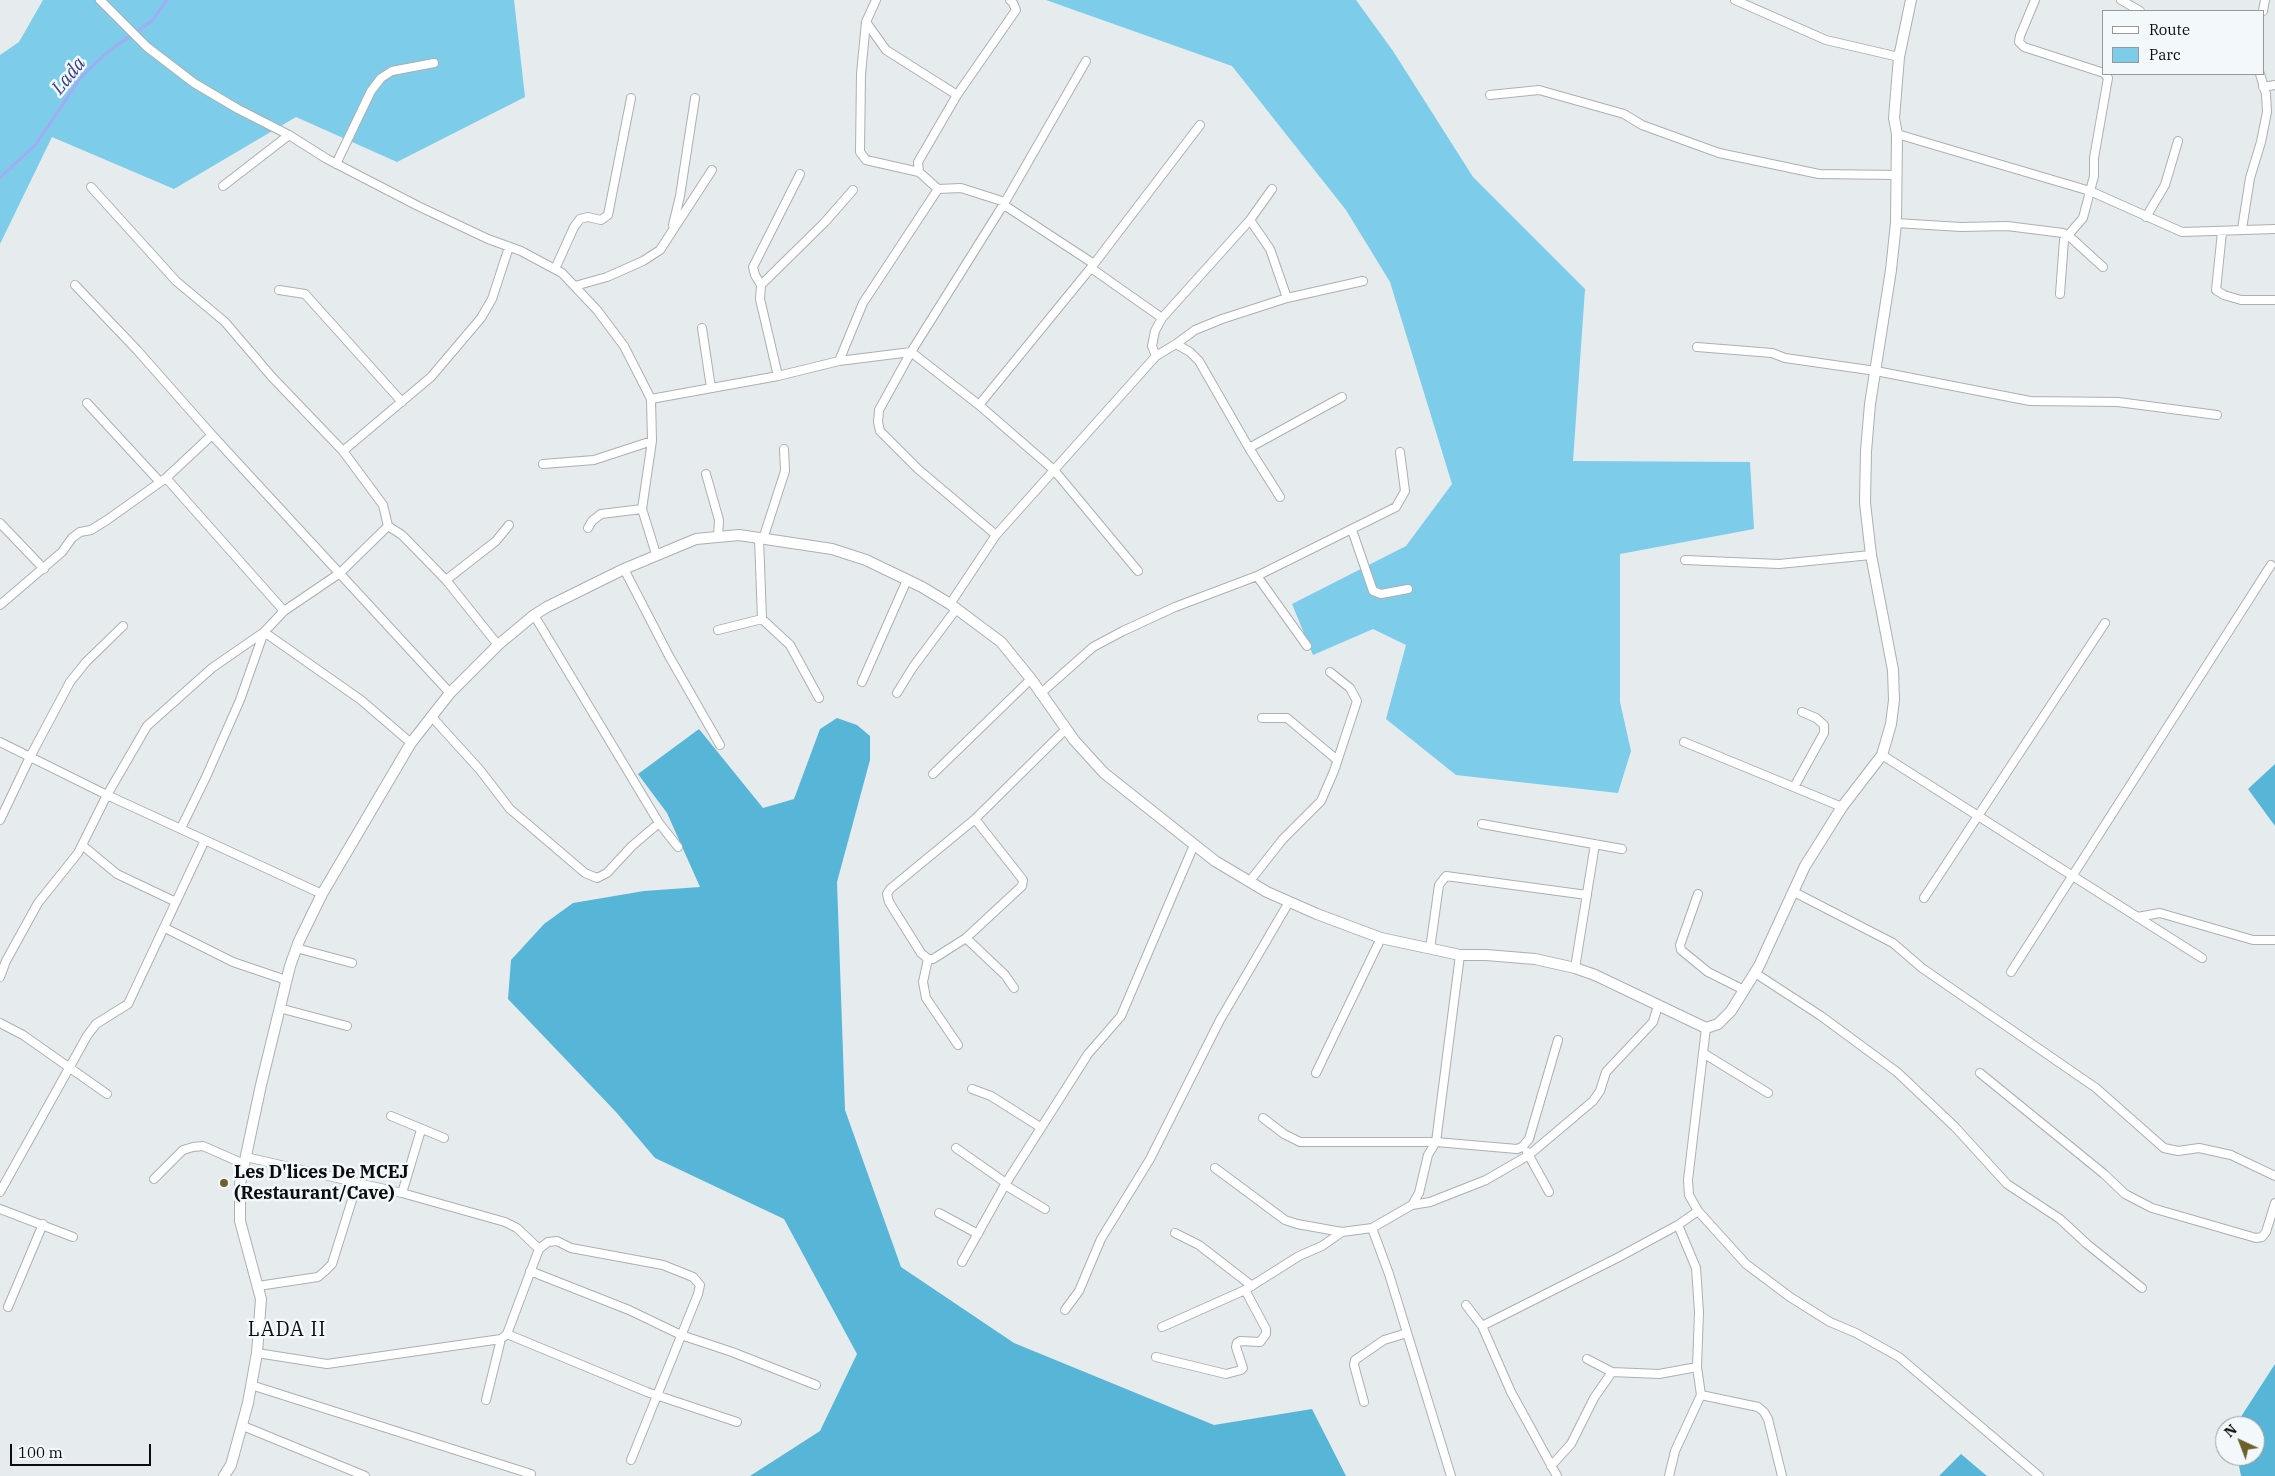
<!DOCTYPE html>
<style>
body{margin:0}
#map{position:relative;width:2275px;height:1476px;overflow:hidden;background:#e6ebee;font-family:"IBM Plex Serif",serif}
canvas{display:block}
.legend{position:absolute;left:2102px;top:10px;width:162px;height:65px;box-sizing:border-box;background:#f3f9fb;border:1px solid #969a9c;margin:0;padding:6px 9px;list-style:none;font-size:15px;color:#0a0c0d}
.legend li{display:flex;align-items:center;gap:10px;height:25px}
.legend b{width:25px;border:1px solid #969a9c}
.north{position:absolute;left:2215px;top:1416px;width:50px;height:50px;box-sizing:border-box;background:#f3f9fb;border:1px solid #969a9c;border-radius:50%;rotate:317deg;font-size:14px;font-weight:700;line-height:20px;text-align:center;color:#0a0c0d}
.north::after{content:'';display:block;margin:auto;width:18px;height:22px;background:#6d602d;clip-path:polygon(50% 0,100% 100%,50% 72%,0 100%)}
.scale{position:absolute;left:10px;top:1444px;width:141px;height:22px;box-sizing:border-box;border:2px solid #0a0c0d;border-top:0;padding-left:6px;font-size:15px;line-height:18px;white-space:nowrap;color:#0a0c0d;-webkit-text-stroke:4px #f3f9fb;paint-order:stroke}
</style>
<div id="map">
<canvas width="2275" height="1476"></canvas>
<ul class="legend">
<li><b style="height:6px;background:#fff"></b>Route</li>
<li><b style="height:14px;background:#7dccea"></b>Parc</li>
</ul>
<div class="north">N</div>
<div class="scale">100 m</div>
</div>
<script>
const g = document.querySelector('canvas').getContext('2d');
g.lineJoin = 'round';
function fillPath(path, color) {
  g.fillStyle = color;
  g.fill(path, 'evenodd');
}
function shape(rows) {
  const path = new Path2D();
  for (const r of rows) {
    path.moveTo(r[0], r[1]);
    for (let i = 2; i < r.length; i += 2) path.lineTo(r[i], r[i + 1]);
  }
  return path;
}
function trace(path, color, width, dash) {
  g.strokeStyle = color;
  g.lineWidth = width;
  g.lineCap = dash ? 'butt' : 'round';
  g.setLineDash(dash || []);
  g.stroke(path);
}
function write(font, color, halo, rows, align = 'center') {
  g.font = font + ' "IBM Plex Serif",serif';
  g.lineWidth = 5;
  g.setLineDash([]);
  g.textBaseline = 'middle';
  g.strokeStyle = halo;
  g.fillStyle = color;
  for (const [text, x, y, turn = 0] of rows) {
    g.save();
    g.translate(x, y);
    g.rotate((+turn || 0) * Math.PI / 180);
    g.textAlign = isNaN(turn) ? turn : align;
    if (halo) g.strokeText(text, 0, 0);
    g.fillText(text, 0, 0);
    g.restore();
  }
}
fillPath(shape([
 [43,0,514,0,525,97,397,162,296,117,174,189,52,137,0,244,0,55,19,42],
 [1046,0,1356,0,1393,51,1473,177,1585,289,1573,461,1750,462,1754,529,1620,554,1620,702,1631,751,1618,793,1456,775,1386,719,1406,645,1373,629,1313,655,1292,604,1406,546,1452,484,1390,282,1346,210,1232,66]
]), '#7dccea');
fillPath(shape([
 [837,718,857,725,870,736,870,760,837,882,845,1110,901,1267,1014,1343,1214,1425,1312,1409,1346,1476,750,1476,820,1431,857,1354,784,1219,655,1158,616,1112,508,999,511,960,544,924,573,903,644,891,700,887,667,813,638,774,699,729,763,808,794,799,820,729],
 [2275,764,2275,826,2248,789],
 [2275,1364,2275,1476,2241,1476,2237,1456,2255,1456,2255,1426,2235,1426],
 [1961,1454,1987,1476,1939,1476]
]), '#57b5d7');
trace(shape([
 [0,178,36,144,82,76,110,50,152,21,167,0]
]), '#a2acf3', 3);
const street = shape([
 [100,0,147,47,194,83,238,109,289,135,327,159,418,206,488,239,521,251,562,273,597,310,624,346,651,399,652,441,642,509,656,554],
 [876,0,866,22,861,74,860,152,866,160,919,172],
 [1735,0,1826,40,1899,57],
 [2035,0,2020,36,2019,42,2024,47,2104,73],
 [2121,0,2140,11],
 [2263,11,2265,0],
 [866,22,886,50,957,95],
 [2263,87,2275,85],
 [1490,95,1539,90,1624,114,1642,125,1719,153,1819,174,1897,175],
 [1897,134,2090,191,2182,232,2275,229],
 [336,164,371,91,381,78,392,71,434,63],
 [223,186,289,135],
 [91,187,176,281,225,322,272,377,343,451,383,505,388,526,402,535,446,580,498,645],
 [1005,202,961,188,938,189,919,172,918,162,957,95,1016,10,1013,3,1010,0],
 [1004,205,1094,264],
 [2146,217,2165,185,2178,141],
 [1250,220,1270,249,1287,298],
 [1896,223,1961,227,2007,226,2063,233,2069,236,2103,267],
 [673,225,680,196,695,98],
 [2242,229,2250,178,2261,142,2267,112,2266,94,2260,74],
 [2222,232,2216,290,2224,295,2241,300,2275,300],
 [1091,268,1162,318],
 [555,269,574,227,580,219,588,217,601,220,608,215,631,98],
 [75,285,137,350,212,435,450,693],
 [761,285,755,275,753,267,800,174],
 [575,286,607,277,643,261,660,250,712,170],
 [279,290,305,294,402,402],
 [2060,294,2064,240,2083,218,2094,176,2094,158,2108,78,2105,74],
 [702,328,711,388],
 [1176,344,1190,352,1199,361,1249,448,1280,497],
 [1697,347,1772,353,1785,358,1876,371,2030,401,2118,402,2217,415],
 [1156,356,1152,346,1155,331,1162,318,1250,220,1272,189],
 [839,361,863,303,938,189],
 [778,376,760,299,761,285,825,222,853,190],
 [651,399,778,376,839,361,911,352,979,405,1054,470,1138,571],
 [87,403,159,481],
 [979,405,1094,264,1200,125],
 [1249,448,1342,397],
 [343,451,431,377,481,318,492,299,509,247],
 [543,464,594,460,652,441],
 [706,474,719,520,718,537],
 [166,478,284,611],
 [0,523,44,569],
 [588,528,592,521,601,514,642,509],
 [1352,530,1373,591,1381,594,1408,589],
 [996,535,918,469,880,431,878,422,879,410,911,352,1005,202,1086,61],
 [759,538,762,619,790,645,819,698],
 [763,539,785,471,784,449],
 [1685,560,1779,564,1871,555],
 [624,569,669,656,720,745],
 [1257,576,1307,646],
 [446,580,496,541,509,525],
 [950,604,996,535,1156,356,1176,344,1195,330,1222,319,1287,298,1363,281],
 [0,605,62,552,72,538,80,532,91,530,107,520,166,478,212,435],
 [534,615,659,823,678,847],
 [718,630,762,619],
 [862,682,907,580],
 [897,693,913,667,957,608],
 [1040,694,1093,647,1123,631,1175,607,1257,576,1396,507,1405,491,1400,452],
 [431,716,480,770,510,809,585,873,597,878,607,873,632,846,659,823],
 [1262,718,1287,718,1336,759],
 [0,742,107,795,322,894],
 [1684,742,1842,807],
 [1882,755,2202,958],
 [933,774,1031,679],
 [1794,787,1824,733,1824,725,1816,718,1802,712],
 [0,820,30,757,70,682,86,662,123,626],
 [1482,824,1622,849],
 [181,828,206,777,240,700,264,632,284,611,340,573,388,526],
 [82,845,117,874,176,902],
 [1249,882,1283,839,1321,801,1334,771,1357,701,1350,688,1330,672],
 [1794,892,1893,943,1922,968,2096,1088,2164,1148,2178,1151,2199,1148,2231,1155,2275,1176],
 [1698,894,1680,945,1681,950,1708,972,1744,990],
 [1924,898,2105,623],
 [2137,917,2160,913,2253,940,2275,940],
 [165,928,233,962,286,980],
 [966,938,1005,975,1014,988],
 [296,948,352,963],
 [1430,949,1439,885,1446,876,1587,895],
 [928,959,921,953,889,902,887,894,890,889,975,819,1066,729],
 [928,959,933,959,966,938,1022,886,1023,880,975,819],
 [928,959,923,982,926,998,958,1045],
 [1575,968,1595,844],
 [2011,972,2271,565],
 [1755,973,1821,1016,1897,1072,1955,1127,2007,1184,2060,1219,2087,1244,2142,1288],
 [0,977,6,961,38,903,78,853,107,795,147,726,212,668,264,632,361,700,411,743],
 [279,1008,347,1026],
 [0,1023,23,1035,107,1094],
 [1706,1028,1688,1180,1689,1195,1698,1211,1746,1264,1790,1297,1830,1322,1856,1333,1899,1357,2039,1476],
 [1703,1053,1768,1093],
 [1316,1073,1381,938],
 [1980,1073,2104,1174,2125,1194,2152,1208,2256,1238,2262,1237,2266,1232,2275,1203],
 [972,1089,991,1096,1040,1127],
 [391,1116,444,1138],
 [1263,1118,1284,1134,1300,1142,1436,1142,1517,1149,1522,1147,1529,1139,1558,1040],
 [956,1148,1006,1183],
 [1527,1152,1549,1192],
 [246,1157,402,1193,505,1222,517,1228,539,1249],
 [1215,1168,1285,1220,1297,1224,1342,1232,1372,1228,1412,1205,1419,1193,1428,1155,1436,1142,1460,955],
 [154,1179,183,1150,193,1147,203,1146,244,1164],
 [1005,1185,1045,1209],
 [0,1192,87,1036,96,1024,128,1004,205,840],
 [402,1193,421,1130],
 [1412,1205,1430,1202,1486,1180,1529,1155,1593,1101,1600,1091,1606,1072,1653,1022,1658,1006],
 [0,1209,73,1237],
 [939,1213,978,1234],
 [1372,1228,1389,1274,1451,1476],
 [1175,1233,1199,1245,1252,1286],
 [962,1262,1006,1183,1088,1054,1121,1016,1194,845],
 [530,1271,629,1310,681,1335,732,1352,816,1385],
 [258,1286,318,1277,325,1271,332,1264,357,1184],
 [1466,1305,1482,1326,1511,1392,1557,1476],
 [8,1307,43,1224],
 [1065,1310,1079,1291,1101,1239,1150,1159,1220,1020,1289,902],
 [1482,1326,1619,1257,1678,1225,1698,1211],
 [1162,1327,1245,1290,1299,1256,1322,1246,1342,1232],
 [507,1334,647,1392,737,1422],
 [257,1353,327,1364,501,1339,507,1334,539,1249,548,1242,557,1241,571,1248,663,1265,693,1277,700,1285,698,1294,631,1460],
 [1156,1357,1226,1374,1241,1370,1243,1368,1236,1347,1237,1343,1240,1341,1260,1342,1266,1334,1266,1329,1245,1290],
 [1587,1359,1612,1372,1659,1374,1697,1367],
 [251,1385,531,1474],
 [1701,1395,1758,1407,1764,1412,1768,1419,1782,1476],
 [486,1400,501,1339],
 [1364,1402,1354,1365,1355,1360,1384,1340,1407,1333],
 [243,1426,365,1476],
 [1551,1466,1571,1444,1594,1398,1612,1372],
 [1669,1476,1675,1451,1701,1395,1697,1367,1699,1312,1696,1268,1678,1225]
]);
const secondary = shape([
 [224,1476,231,1465,248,1403,257,1353,261,1299,240,1221,240,1184,261,1085,290,966,299,941,322,894,411,743,450,693,498,645,534,615,547,607,624,569,696,539,739,535,832,549,866,560,922,587,950,604,1001,642,1031,679,1074,740,1104,773,1215,861,1267,892,1317,914,1381,938,1460,955,1486,955,1535,959,1575,968,1595,975,1706,1028,1718,1024,1731,1011,1759,966,1805,866,1842,807,1882,755,1891,724,1894,700,1893,670,1871,555,1865,503,1866,451,1870,404,1891,270,1896,223,1897,134,1894,118,1899,57,1911,0]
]);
trace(street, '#abb0b2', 10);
trace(secondary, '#abb0b2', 12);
trace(street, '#fff', 8);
trace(secondary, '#fff', 10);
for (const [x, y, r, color] of [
 [224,1183,5,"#6d602d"]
]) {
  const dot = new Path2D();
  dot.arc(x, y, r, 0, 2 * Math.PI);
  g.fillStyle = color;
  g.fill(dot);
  trace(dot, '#f3f9fb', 2);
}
write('bold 18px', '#0a0c0d', '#f3f9fb', [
 ["Les D'lices De MCEJ",234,1173],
 ["(Restaurant/Cave)",234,1194]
], 'left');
write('italic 19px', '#3b3e90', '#f3f9fb', [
 ["Lada",69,76,-51]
]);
g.letterSpacing = '1px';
write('20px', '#0a0c0d', '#f3f9fb', [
 ["LADA II",287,1330]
]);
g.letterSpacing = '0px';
</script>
